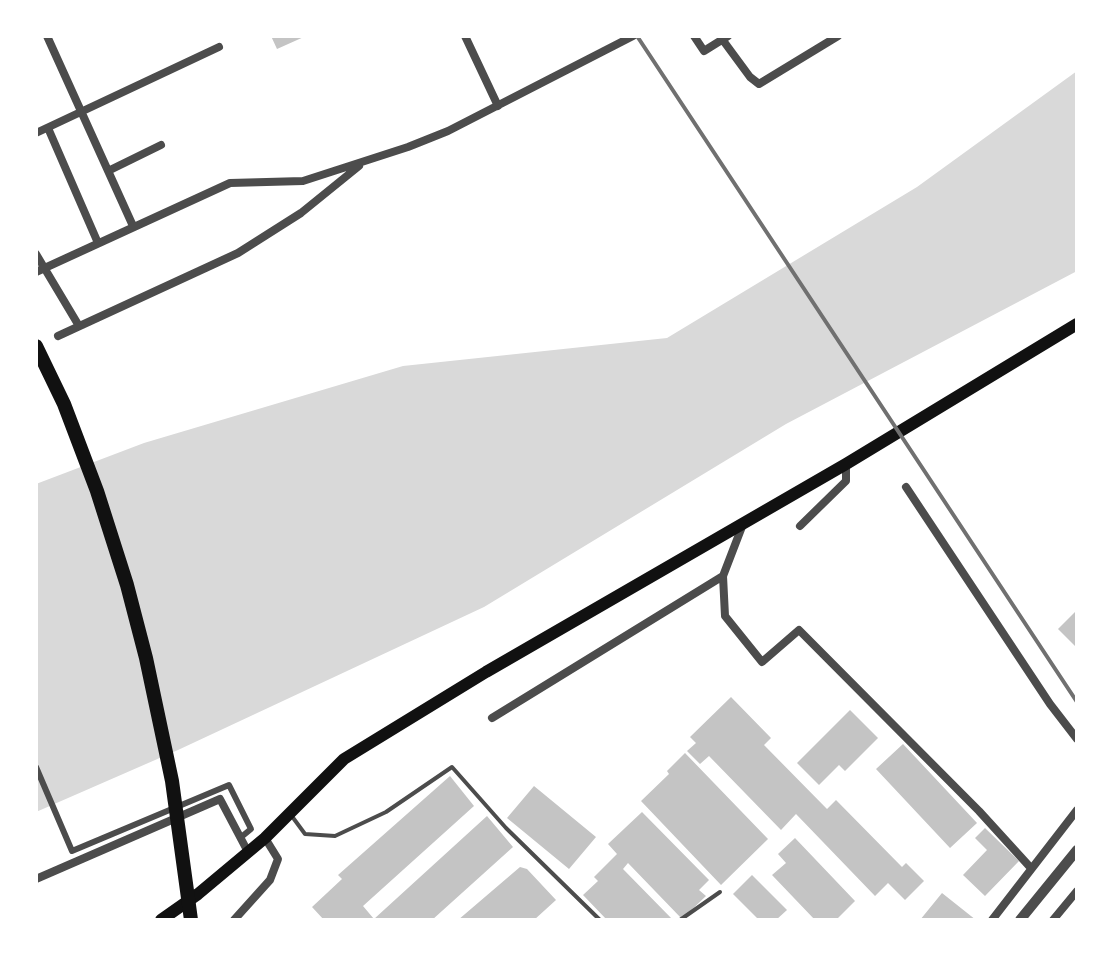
<!DOCTYPE html>
<style>
body{margin:0}
#map{position:relative;width:1113px;height:956px;overflow:hidden;background:#fff;font-family:Jost,sans-serif}
canvas{display:block}
.frame{position:absolute;inset:0;border:38px solid #fff;pointer-events:none}
</style>
<div id="map">
<canvas width="1113" height="956"></canvas>
<div class="frame"></div>
</div>
<script>
const g = document.querySelector('canvas').getContext('2d');
g.lineJoin = 'round';
function fillPath(path, color) {
  g.fillStyle = color;
  g.fill(path, 'evenodd');
}
function shape(rows) {
  const path = new Path2D();
  for (const r of rows) {
    path.moveTo(r[0], r[1]);
    for (let i = 2; i < r.length; i += 2) path.lineTo(r[i], r[i + 1]);
  }
  return path;
}
function trace(path, color, width, dash) {
  g.strokeStyle = color;
  g.lineWidth = width;
  g.lineCap = dash ? 'butt' : 'round';
  g.setLineDash(dash || []);
  g.stroke(path);
}
fillPath(shape([
 [1077,71,1077,271,786,424,484,607,178,750,36,812,36,484,144,443,403,366,667,338,917,187]
]), '#d9d9d9');
fillPath(shape([
 [271,36,306,36,277,49],
 [1077,610,1077,648,1058,629],
 [731,697,771,738,764,745,827,809,836,800,902,867,906,863,924,881,905,900,888,883,875,896,796,814,781,830,709,756,700,764,687,751,696,743,690,737],
 [850,710,878,738,845,771,839,765,819,785,797,763],
 [903,744,977,823,950,848,876,769],
 [685,753,768,839,721,885,641,801,669,774,667,771],
 [450,776,474,806,363,906,374,919,487,816,513,847,432,920,324,920,312,907,342,879,338,875],
 [534,786,596,837,569,869,507,818],
 [642,812,709,880,699,890,706,896,682,919,628,863,623,869,673,920,607,920,583,895,598,881,594,877,617,854,608,844],
 [985,828,1019,861,985,896,963,875,987,850,975,838],
 [795,838,855,901,836,920,815,920,772,875,786,863,778,854],
 [520,867,527,869,556,900,534,920,458,920],
 [752,875,787,910,776,920,759,920,733,894],
 [942,893,976,920,920,920]
]), '#c4c4c4');
trace(shape([
 [291,815,305,834,335,836,386,812,452,767,506,828,600,920],
 [680,920,720,892]
]), '#4c4c4c', 4);
trace(shape([
 [36,767,72,851,229,785,251,829,240,838]
]), '#4c4c4c', 6);
trace(shape([
 [47,36,133,226],
 [465,36,498,106],
 [694,36,704,51,728,36],
 [722,39,750,77,759,84,838,36],
 [48,128,98,243],
 [36,133,219,47],
 [108,171,161,145],
 [36,254,79,326],
 [36,272,230,183,303,181,408,147,448,131,633,36],
 [58,336,238,253,301,213,359,166],
 [906,487,1050,704,1077,739],
 [743,524,723,576,725,616,762,662,799,630,979,811,1030,867],
 [800,526,846,481,846,464],
 [492,718,723,576],
 [36,879,220,799,248,852],
 [234,920,270,880,278,859,265,838],
 [992,920,1077,810],
 [1053,920,1077,891]
]), '#4c4c4c', 8);
trace(shape([
 [1020,920,1077,850]
]), '#4c4c4c', 10);
trace(shape([
 [161,920,198,894,265,838,344,759,486,672,846,464,1077,324]
]), '#111', 12);
trace(shape([
 [36,346,64,404,97,491,127,585,146,658,172,781,191,920]
]), '#111', 14);
trace(shape([
 [637,36,1077,702]
]), '#707070', 4);
</script>
